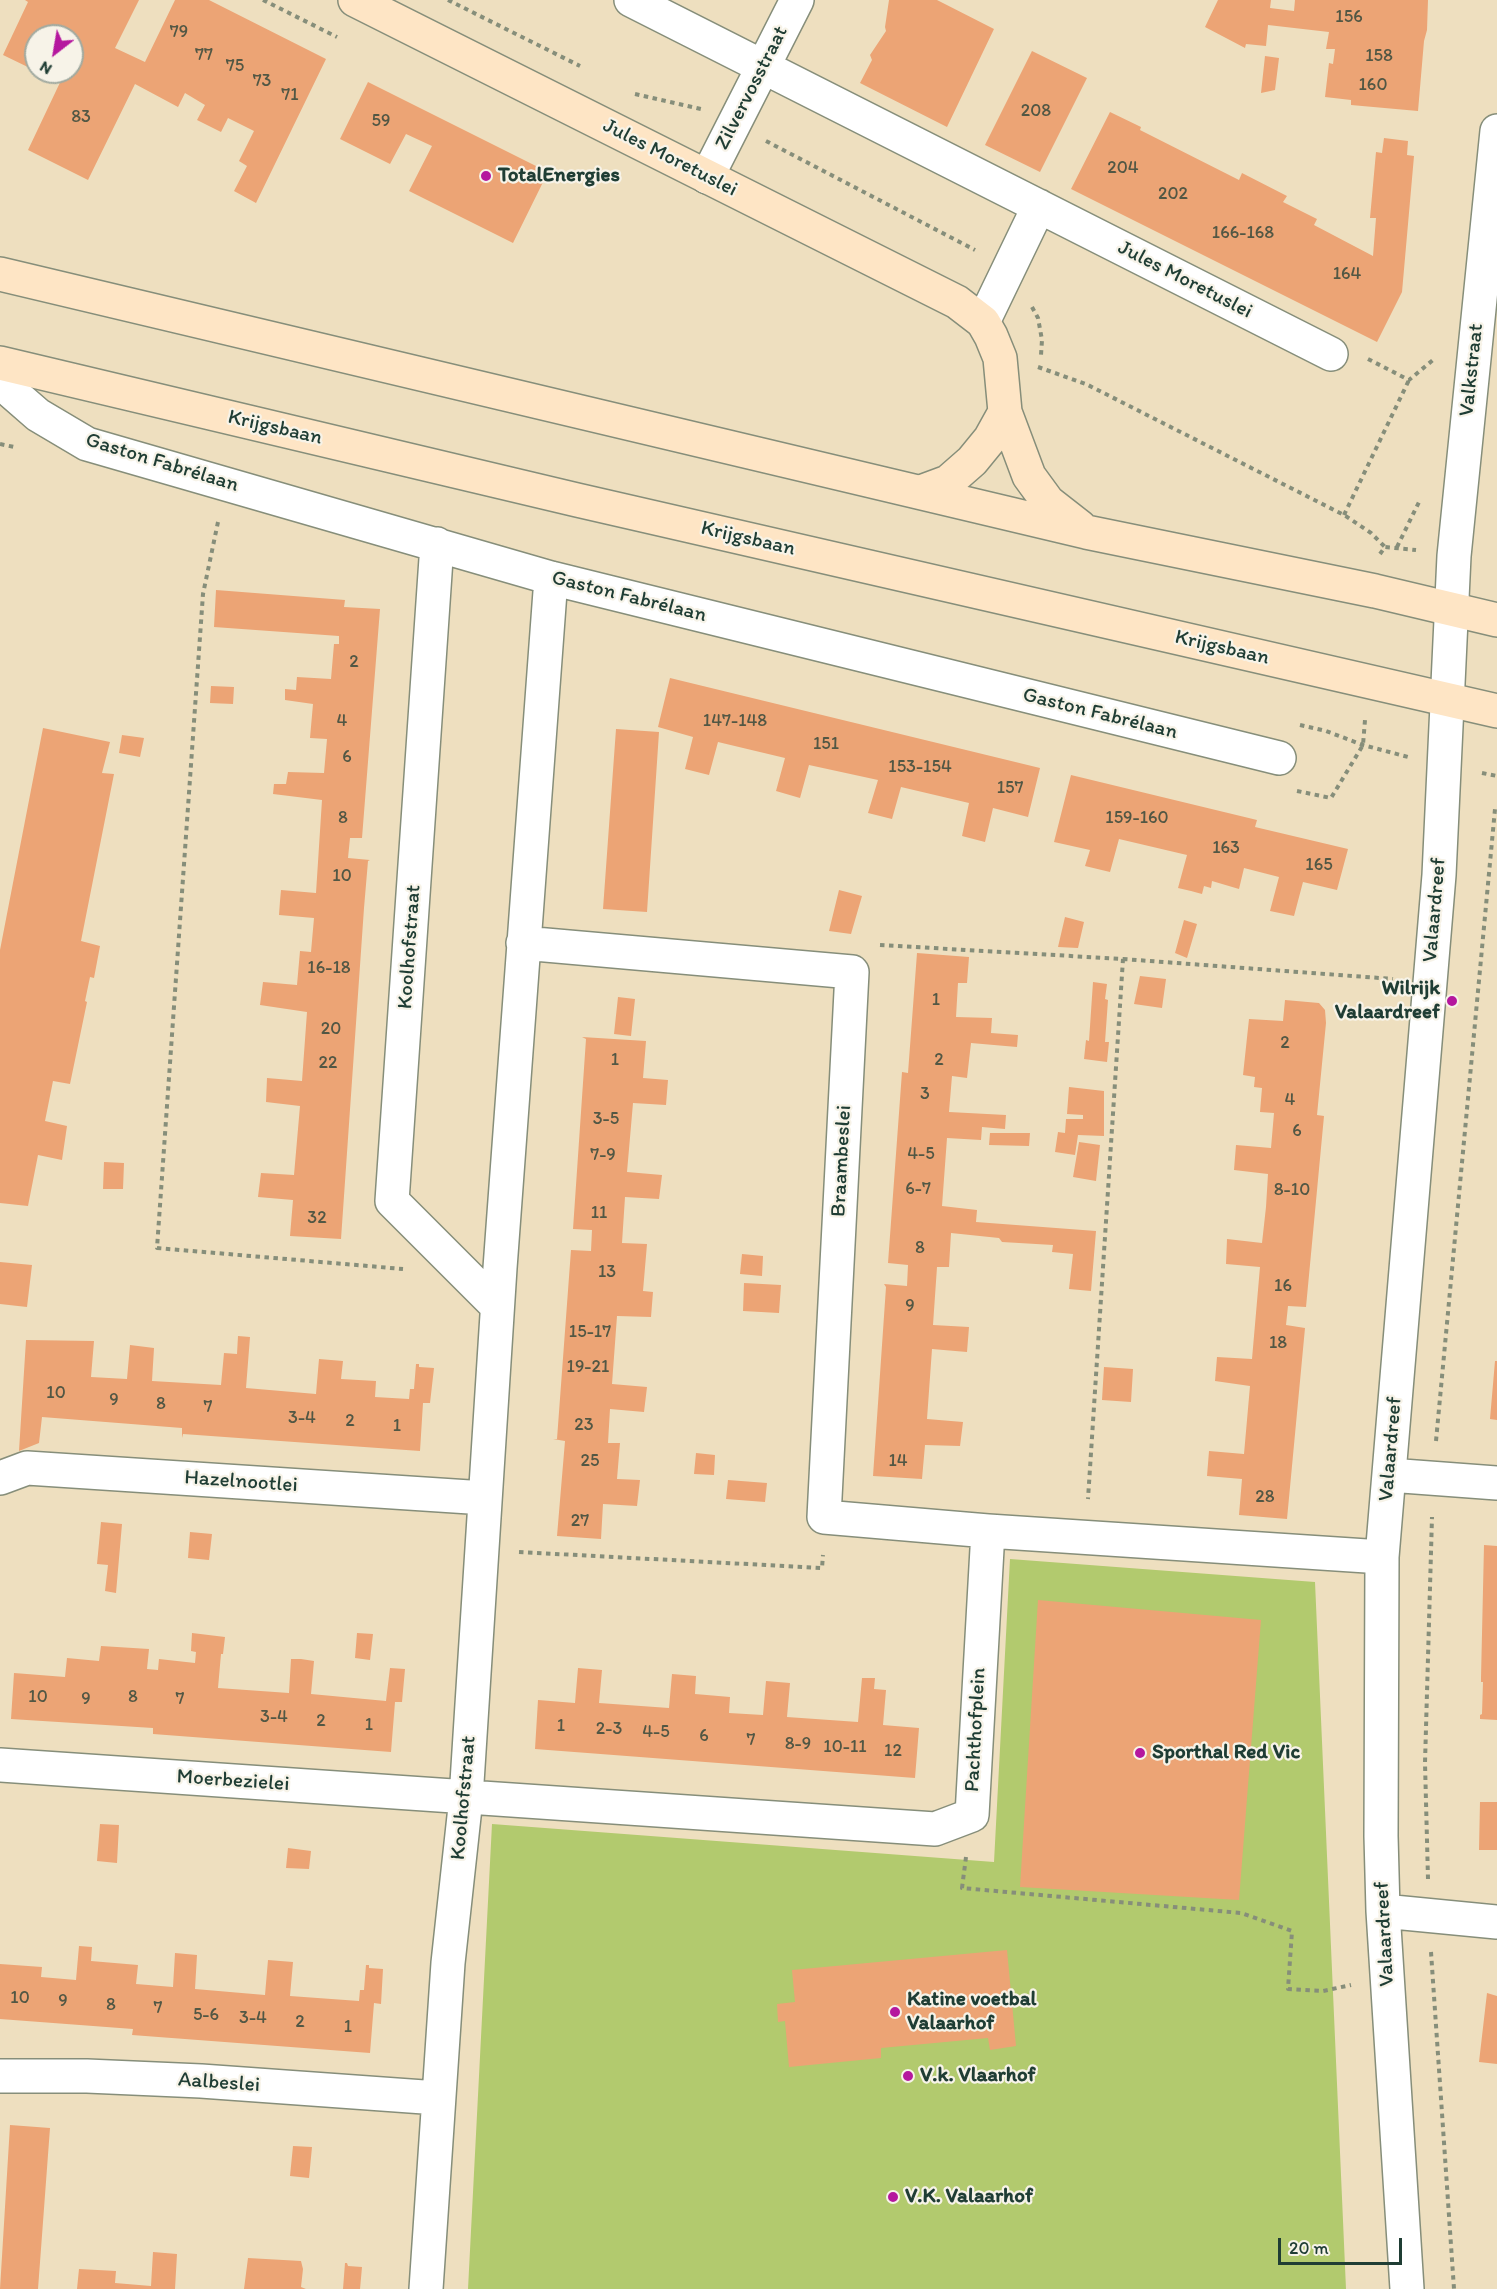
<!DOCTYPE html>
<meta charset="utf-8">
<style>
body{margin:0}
#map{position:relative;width:1497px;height:2289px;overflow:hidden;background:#eedfbf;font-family:Itim,sans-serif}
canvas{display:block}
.north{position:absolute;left:24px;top:24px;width:60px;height:60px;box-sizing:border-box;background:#f7f3e8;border:2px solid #a1aaa0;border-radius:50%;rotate:211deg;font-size:16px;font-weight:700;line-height:24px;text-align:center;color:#1f3d34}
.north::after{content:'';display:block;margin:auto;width:21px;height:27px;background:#b5179e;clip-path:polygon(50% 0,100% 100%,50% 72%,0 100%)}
.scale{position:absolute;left:1278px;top:2238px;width:124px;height:27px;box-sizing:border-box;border:3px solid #1f3d34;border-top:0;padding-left:8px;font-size:18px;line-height:21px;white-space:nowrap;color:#1f3d34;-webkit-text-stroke:4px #f7f3e8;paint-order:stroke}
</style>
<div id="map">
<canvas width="1497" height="2289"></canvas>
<div class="north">N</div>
<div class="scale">20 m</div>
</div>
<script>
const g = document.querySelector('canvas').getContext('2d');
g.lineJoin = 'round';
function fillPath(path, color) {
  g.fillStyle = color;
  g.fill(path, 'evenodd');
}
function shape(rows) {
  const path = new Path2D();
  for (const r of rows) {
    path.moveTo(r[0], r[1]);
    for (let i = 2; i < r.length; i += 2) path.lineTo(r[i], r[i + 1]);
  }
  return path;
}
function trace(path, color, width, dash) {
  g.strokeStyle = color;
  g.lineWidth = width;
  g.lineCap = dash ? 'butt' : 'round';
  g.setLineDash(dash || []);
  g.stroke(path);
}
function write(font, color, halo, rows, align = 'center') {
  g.font = font + ' Itim,sans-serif';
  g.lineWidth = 4.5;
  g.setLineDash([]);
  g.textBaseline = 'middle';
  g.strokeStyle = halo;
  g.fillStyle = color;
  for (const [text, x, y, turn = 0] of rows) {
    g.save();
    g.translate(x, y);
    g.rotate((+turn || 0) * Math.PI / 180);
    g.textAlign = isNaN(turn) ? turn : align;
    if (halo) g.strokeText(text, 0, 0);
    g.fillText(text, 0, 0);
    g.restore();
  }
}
fillPath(shape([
 [1010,1559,1315,1582,1346,2289,468,2289,492,1824,994,1862]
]), '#b2ca6e');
fillPath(shape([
 [25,0,139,0,115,48,145,62,175,0,209,0,326,59,256,203,234,191,247,166,239,161,254,131,228,118,221,132,197,120,205,105,185,93,178,107,135,84,88,180,28,150,65,72,72,72,72,56,77,46,72,44,72,36,36,36,36,65,34,70,3,55,28,2],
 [889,0,937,0,994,29,947,127,860,83,872,60,870,55,886,31,885,27],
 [1218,0,1271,0,1270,8,1294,11,1295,0,1428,0,1427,30,1424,41,1418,111,1351,105,1351,100,1325,97,1329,63,1333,64,1335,49,1326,49,1329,32,1268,25,1266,46,1246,44,1245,48,1205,27],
 [1032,51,1087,78,1040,172,985,145],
 [1265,56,1279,58,1275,90,1261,93],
 [368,82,548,172,513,243,409,191,432,146,406,134,390,164,340,139],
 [1110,112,1141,127,1140,130,1239,180,1242,173,1287,196,1283,202,1317,219,1314,225,1373,256,1376,218,1370,218,1376,152,1382,153,1384,138,1408,141,1407,155,1414,156,1402,292,1377,342,1071,189],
 [216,590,345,600,344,607,380,609,362,838,350,838,348,858,370,860,368,861,364,908,341,1239,290,1236,293,1200,258,1197,261,1173,294,1175,300,1106,266,1102,267,1078,302,1081,307,1012,260,1005,263,982,297,985,300,951,311,952,314,918,279,915,280,901,281,890,316,893,322,800,273,794,274,784,286,784,288,772,324,773,327,739,310,738,313,704,285,700,285,689,296,690,297,677,331,679,334,644,339,644,339,636,214,627],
 [670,678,1040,768,1028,817,993,808,985,842,962,836,969,803,901,787,892,819,868,813,878,780,809,765,800,798,776,791,785,758,718,742,709,775,685,769,693,737,658,727],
 [211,686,234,687,233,704,210,703],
 [43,728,110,742,102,773,114,774,81,941,100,946,94,978,90,977,85,1001,87,1002,70,1084,53,1081,45,1121,67,1126,62,1160,38,1155,28,1206,0,1203,0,950],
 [616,729,659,732,647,912,603,909],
 [122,735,144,738,140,757,119,753],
 [1071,775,1257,820,1255,827,1348,849,1337,890,1303,882,1294,916,1270,911,1279,877,1244,868,1239,889,1212,881,1211,888,1204,886,1202,894,1191,891,1178,888,1187,855,1119,839,1110,872,1085,866,1090,850,1054,842],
 [839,890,862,896,851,934,829,931],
 [1065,917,1084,922,1078,948,1058,947],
 [1184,920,1197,924,1187,958,1175,953],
 [917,953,969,957,967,983,958,983,956,1017,992,1018,991,1033,1018,1035,1017,1047,971,1043,967,1078,952,1076,949,1112,1006,1115,1005,1129,982,1127,981,1140,947,1138,942,1206,977,1210,976,1222,1096,1231,1091,1291,1069,1289,1073,1254,1052,1252,1053,1245,1002,1242,999,1238,951,1233,949,1267,937,1267,933,1325,969,1327,967,1352,932,1349,927,1419,963,1422,960,1446,925,1445,922,1479,873,1476,886,1287,884,1284,907,1286,908,1265,888,1263,902,1072,908,1073],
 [1140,976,1166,979,1162,1008,1134,1004],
 [1093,982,1107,984,1105,999,1108,1000,1105,1042,1109,1042,1107,1062,1084,1059,1086,1040,1089,1041],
 [618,997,635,999,631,1036,614,1034],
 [1285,1000,1319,1003,1325,1010,1326,1023,1317,1115,1324,1116,1306,1307,1288,1306,1286,1325,1305,1328,1287,1519,1239,1515,1242,1479,1207,1476,1209,1451,1244,1454,1250,1386,1215,1381,1217,1357,1252,1359,1260,1267,1226,1264,1227,1239,1262,1243,1266,1207,1268,1174,1234,1170,1236,1145,1271,1148,1274,1113,1260,1112,1262,1088,1254,1087,1255,1077,1243,1075,1249,1019,1283,1021],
 [582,1037,646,1041,643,1078,668,1080,666,1105,633,1103,627,1172,662,1175,659,1199,625,1197,622,1243,647,1244,643,1291,653,1292,651,1317,617,1316,612,1384,647,1387,644,1412,610,1409,608,1443,620,1443,617,1479,640,1480,637,1506,603,1504,601,1539,557,1536,565,1441,553,1439,557,1439,571,1250,591,1251,592,1230,573,1229,586,1039],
 [1069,1087,1104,1091,1104,1136,1078,1135,1075,1155,1055,1152,1058,1132,1065,1133,1066,1119,1083,1119,1083,1115,1067,1114],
 [990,1133,1030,1133,1029,1146,989,1145],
 [1079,1142,1100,1145,1096,1181,1073,1177],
 [104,1162,124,1163,123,1189,103,1189],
 [742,1254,763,1256,762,1276,740,1274],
 [0,1262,32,1265,27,1307,0,1304],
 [744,1283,781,1285,779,1313,743,1311],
 [238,1336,250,1337,246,1388,316,1394,319,1359,343,1361,341,1379,376,1381,375,1397,409,1399,410,1389,414,1389,416,1364,419,1364,419,1367,434,1368,430,1403,423,1403,420,1451,183,1434,182,1438,182,1428,42,1417,39,1443,19,1451,26,1340,94,1341,91,1377,127,1379,130,1345,154,1348,152,1381,221,1385,224,1353,237,1354],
 [1495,1361,1497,1361,1497,1420,1490,1419],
 [1104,1367,1133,1369,1131,1402,1102,1400],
 [696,1453,715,1455,714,1475,694,1474],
 [728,1480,767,1483,765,1502,726,1499],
 [101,1522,122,1524,116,1593,105,1591,108,1565,97,1564],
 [190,1532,212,1534,209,1560,188,1558],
 [1484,1545,1497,1546,1497,1720,1480,1719,1480,1715,1482,1714,1483,1682,1481,1682,1481,1678],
 [1038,1600,1261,1620,1239,1900,1020,1887],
 [192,1633,225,1637,223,1654,221,1654,218,1688,289,1693,291,1659,301,1659,314,1661,311,1694,386,1701,390,1668,405,1669,402,1702,395,1702,391,1752,153,1734,153,1728,11,1719,14,1673,65,1677,67,1658,99,1661,101,1646,149,1649,147,1669,158,1670,159,1659,195,1663,196,1652,191,1651],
 [357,1633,373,1634,370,1660,355,1658],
 [578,1668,602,1670,599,1703,669,1708,672,1674,696,1676,695,1694,730,1697,729,1713,763,1715,766,1681,790,1683,787,1717,858,1722,862,1678,875,1678,874,1689,886,1690,883,1725,919,1728,915,1778,535,1749,538,1700,575,1703],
 [1480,1802,1497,1802,1497,1850,1479,1850],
 [100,1824,119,1825,117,1863,97,1861],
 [288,1848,311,1851,309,1869,286,1868],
 [79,1946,92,1947,91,1961,138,1965,136,1984,173,1987,175,1953,197,1955,195,1989,265,1995,268,1960,293,1962,290,1996,359,2001,360,1990,364,1990,366,1965,369,1965,369,1968,383,1969,381,2004,374,2003,370,2053,132,2035,133,2029,0,2019,0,1964,42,1967,41,1977,76,1980],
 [1007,1950,1016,2046,990,2050,988,2038,881,2048,881,2058,789,2067,785,2021,778,2022,777,2004,795,2002,792,1970],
 [1487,1993,1497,1996,1497,2064,1479,2062],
 [10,2125,50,2128,38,2289,0,2289],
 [293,2146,312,2147,309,2178,290,2176],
 [153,2252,177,2254,175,2289,77,2289,79,2269,116,2271,115,2283,151,2286],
 [248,2258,301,2261,303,2269,301,2287,306,2289,244,2289],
 [345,2263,347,2263,348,2266,362,2267,360,2289,343,2289]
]), '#eca475');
const street = shape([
 [631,0,1331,354],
 [707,177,797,0],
 [983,322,1039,206],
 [0,382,38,415,87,444,551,578,1279,758],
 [437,544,392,1201,497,1306],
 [523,943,852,972,824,1517,988,1531,1382,1557],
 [1389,1475,1497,1483],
 [0,1478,27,1468,485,1498],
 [0,1765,935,1829,972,1815,988,1531],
 [1383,1911,1497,1922],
 [0,2076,87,2076,201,2081,438,2098],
 [426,2289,448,1963,466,1798,500,1268,551,578],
 [1407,2289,1383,1911,1381,1836,1382,1557,1439,875,1454,556,1497,131]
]);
const secondary = shape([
 [355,0,957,302,983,322,991,336,1000,358,1005,412,1029,476,1048,502,1080,527],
 [0,274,1086,532,1375,591,1497,620],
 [0,363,577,500,1497,711],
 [921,492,948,482,972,461,990,439,1005,412]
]);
trace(street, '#868e7a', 36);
trace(secondary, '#868e7a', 36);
trace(shape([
 [263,0,337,37],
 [448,0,580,66],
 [635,94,701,109],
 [766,141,975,250],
 [1032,307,1038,318,1042,340,1041,355],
 [1368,359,1409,380,1433,360],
 [1038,367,1086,384,1344,515,1371,533,1385,547],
 [0,444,14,447],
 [1344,515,1409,380],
 [218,522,203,594,157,1248,403,1269],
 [1397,547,1419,502],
 [1380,554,1385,547,1416,550],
 [1300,725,1326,731,1363,745,1408,757],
 [1482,773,1497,776],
 [1297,791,1331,798,1363,745,1365,720],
 [880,945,1123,959,1088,1499],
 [1123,959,1393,979],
 [1436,1441,1495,809,1497,807],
 [519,1552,822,1568,823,1555],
 [966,1857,962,1888,1241,1913,1292,1931,1288,1989,1323,1991,1351,1985],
 [1428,1879,1425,1763,1432,1517],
 [1431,1952,1454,2289]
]), '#868e7a', 4, [4.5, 4.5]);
trace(street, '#fff', 33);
trace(secondary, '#fee5c5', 33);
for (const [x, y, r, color] of [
 [486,176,6,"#b5179e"],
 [1452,1001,6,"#b5179e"],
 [1140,1753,6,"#b5179e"],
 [895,2012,6,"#b5179e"],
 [908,2076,6,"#b5179e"],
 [893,2197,6,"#b5179e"]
]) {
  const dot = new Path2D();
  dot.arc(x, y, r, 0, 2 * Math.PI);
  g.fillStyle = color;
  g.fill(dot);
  trace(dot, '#f7f3e8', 2);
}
write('18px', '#525744', null, [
 ["156",1349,17],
 ["79",179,32],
 ["77",204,55],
 ["158",1379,56],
 ["75",235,66],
 ["73",262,81],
 ["160",1373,85],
 ["71",290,95],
 ["208",1036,111],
 ["83",81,117],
 ["59",381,121],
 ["204",1123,168],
 ["202",1173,194],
 ["166-168",1243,233],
 ["164",1347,274],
 ["2",354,662],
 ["4",342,721],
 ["147-148",735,721],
 ["151",826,744],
 ["6",347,757],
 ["153-154",920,767],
 ["157",1010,788],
 ["8",343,818],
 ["159-160",1137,818],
 ["163",1226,848],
 ["165",1319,865],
 ["10",342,876],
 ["16-18",329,968],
 ["1",936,1000],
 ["20",331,1029],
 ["2",1285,1043],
 ["1",615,1060],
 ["2",939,1060],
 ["22",328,1063],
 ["3",925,1094],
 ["4",1290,1100],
 ["3-5",606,1119],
 ["6",1297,1131],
 ["4-5",921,1154],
 ["7-9",603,1155],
 ["6-7",918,1189],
 ["8-10",1292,1190],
 ["11",599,1213],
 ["32",317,1218],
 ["8",920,1248],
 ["13",607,1272],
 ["16",1283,1286],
 ["9",910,1306],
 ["15-17",590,1332],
 ["18",1278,1343],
 ["19-21",588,1367],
 ["10",56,1393],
 ["9",114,1400],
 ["8",161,1404],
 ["7",208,1407],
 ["3-4",302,1418],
 ["2",350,1421],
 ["23",584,1425],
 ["1",397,1426],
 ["25",590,1461],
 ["14",898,1461],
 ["28",1265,1497],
 ["27",580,1521],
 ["10",38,1697],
 ["8",133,1697],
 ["9",86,1699],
 ["7",180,1699],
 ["3-4",274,1717],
 ["2",321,1721],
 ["1",369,1725],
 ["1",561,1726],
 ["2-3",609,1729],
 ["4-5",656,1732],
 ["6",704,1736],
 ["7",751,1740],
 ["8-9",798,1744],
 ["10-11",845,1747],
 ["12",893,1751],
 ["10",20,1998],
 ["9",63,2001],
 ["8",111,2005],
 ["7",158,2008],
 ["5-6",206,2015],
 ["3-4",253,2018],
 ["2",300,2022],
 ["1",348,2027]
]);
write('21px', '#1f3d34', '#f7f3e8', [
 ["Zilvervosstraat",752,88,-63],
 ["Jules Moretuslei",670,158,27],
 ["Jules Moretuslei",1185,280,27],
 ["Valkstraat",1472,370,-84],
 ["Krijgsbaan",275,428,13],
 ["Gaston Fabrélaan",162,463,17],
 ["Krijgsbaan",748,539,13],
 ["Gaston Fabrélaan",629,597,14],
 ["Krijgsbaan",1222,648,13],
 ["Gaston Fabrélaan",1100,714,14],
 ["Valaardreef",1435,910,-85],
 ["Koolhofstraat",410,947,-86],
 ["Braambeslei",842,1161,-87],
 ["Valaardreef",1391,1449,-85],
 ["Hazelnootlei",241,1482,4],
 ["Pachthofplein",976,1730,-87],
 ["Moerbezielei",233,1781,4],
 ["Koolhofstraat",464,1798,-85],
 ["Valaardreef",1385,1934,-93],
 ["Aalbeslei",219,2083,4]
]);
write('bold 21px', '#1f3d34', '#f7f3e8', [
 ["TotalEnergies",498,176],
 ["Wilrijk",1440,989,"right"],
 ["Valaardreef",1440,1013,"right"],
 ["Sporthal Red Vic",1152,1753],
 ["Katine voetbal",907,2000],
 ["Valaarhof",907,2024],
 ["V.k. Vlaarhof",920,2076],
 ["V.K. Valaarhof",905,2197]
], 'left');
</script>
